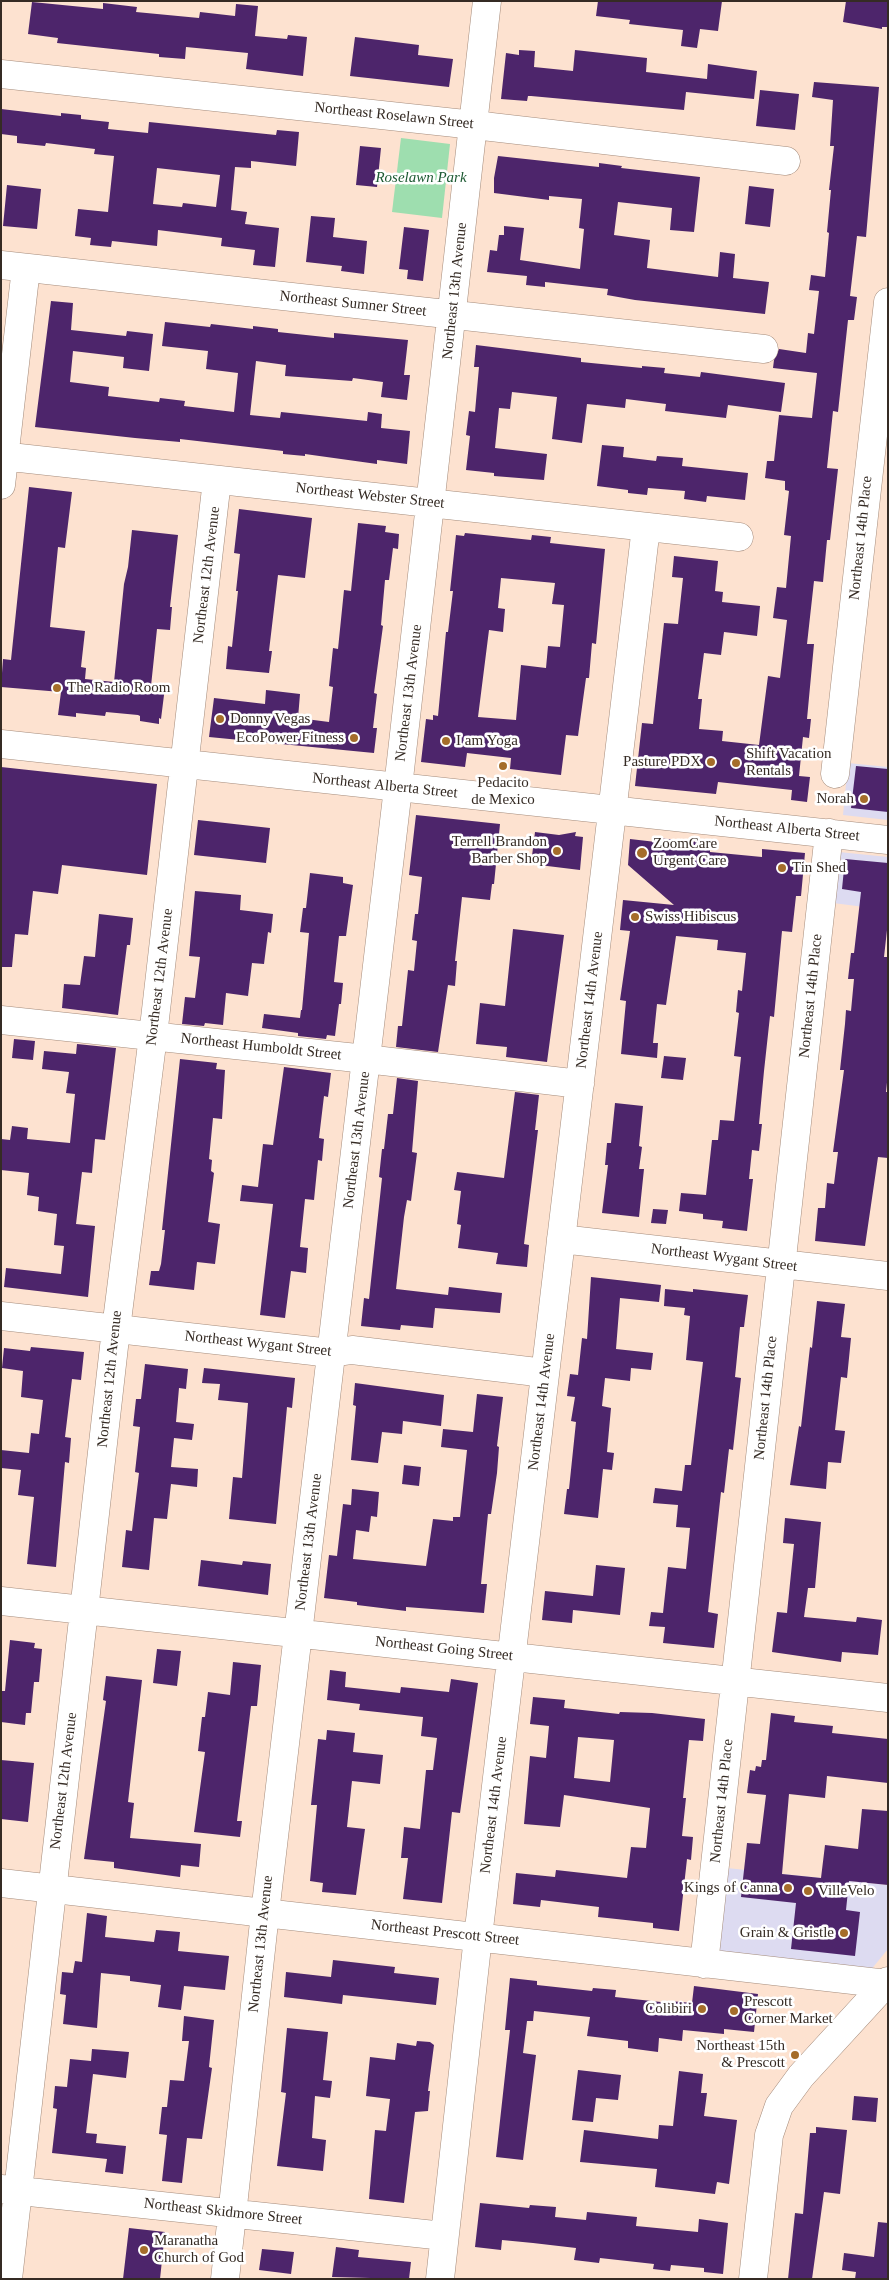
<!DOCTYPE html>
<style>
body{margin:0}
#map{position:relative;width:889px;height:2280px;overflow:hidden;background:#fde2d0;font-family:"Times New Roman",serif}
canvas{display:block}
.frame{position:absolute;inset:0;border:2px solid #352b24;pointer-events:none}
</style>
<div id="map">
<canvas width="889" height="2280"></canvas>
<div class="frame"></div>
</div>
<script>
const g = document.querySelector('canvas').getContext('2d');
g.lineJoin = 'round';
function fillPath(path, color) {
  g.fillStyle = color;
  g.fill(path, 'evenodd');
}
function shape(rows) {
  const path = new Path2D();
  for (const r of rows) {
    path.moveTo(r[0], r[1]);
    for (let i = 2; i < r.length; i += 2) path.lineTo(r[i], r[i + 1]);
  }
  return path;
}
function trace(path, color, width, dash) {
  g.strokeStyle = color;
  g.lineWidth = width;
  g.lineCap = dash ? 'butt' : 'round';
  g.setLineDash(dash || []);
  g.stroke(path);
}
function write(font, color, halo, rows, align = 'center') {
  g.font = font + ' "Times New Roman",serif';
  g.lineWidth = 5;
  g.setLineDash([]);
  g.textBaseline = 'middle';
  g.strokeStyle = halo;
  g.fillStyle = color;
  for (const [text, x, y, turn = 0] of rows) {
    g.save();
    g.translate(x, y);
    g.rotate((+turn || 0) * Math.PI / 180);
    g.textAlign = isNaN(turn) ? turn : align;
    if (halo) g.strokeText(text, 0, 0);
    g.fillText(text, 0, 0);
    g.restore();
  }
}
fillPath(shape([
 [848,763,888,767,888,820,843,815],
 [839,852,888,857,888,910,833,903],
 [727,1868,888,1885,888,1949,870,1971,717,1954]
]), '#dddbf1');
fillPath(shape([
 [401,138,450,144,442,218,392,212]
]), '#9edeaf');
fillPath(shape([
 [598,1,722,1,718,31,700,29,697,48,681,46,683,30,629,24,630,20,596,16],
 [846,1,888,1,887,27,882,27,882,29,843,22],
 [32,2,103,9,103,3,137,7,136,12,199,18,200,12,235,16,236,4,258,6,255,36,287,39,288,35,307,37,303,76,246,69,248,53,186,47,185,59,159,57,159,54,57,43,58,38,28,34],
 [355,37,419,45,418,55,453,59,449,87,350,76],
 [519,50,535,51,534,67,573,71,575,50,647,58,646,72,707,79,708,64,757,71,754,99,686,92,684,110,531,96,528,96,527,101,501,99,506,53,519,55],
 [814,82,879,87,866,237,857,236,850,296,857,297,854,320,848,320,838,412,833,411,827,468,838,469,830,540,827,540,823,582,814,581,807,644,814,644,807,719,811,719,809,738,803,737,799,776,810,777,807,802,791,800,792,790,718,782,716,794,635,786,642,723,653,724,664,623,678,624,683,578,672,577,674,556,718,561,715,591,723,592,722,602,760,606,757,636,724,632,721,655,704,653,698,699,702,699,699,729,723,731,722,741,759,745,768,676,780,678,787,620,773,618,777,587,786,588,791,536,784,535,789,491,785,490,785,481,765,478,767,461,774,461,779,415,812,418,817,373,773,368,774,360,779,349,806,353,808,333,814,334,819,291,809,290,811,275,825,277,829,233,827,232,831,190,829,190,834,146,830,146,833,100,812,97],
 [760,90,799,94,795,130,756,126],
 [1,109,61,116,61,113,81,115,81,119,109,122,108,129,148,133,149,122,276,135,277,130,299,132,296,166,251,161,251,168,235,167,231,210,247,212,245,224,279,228,275,267,253,265,255,250,221,246,222,238,158,230,157,246,112,241,111,247,90,245,91,238,75,236,78,209,108,212,114,156,94,154,95,149,46,143,45,146,17,143,17,136,1,134],
 [157,168,220,175,216,207,183,203,182,207,153,204],
 [360,146,381,148,377,187,356,185],
 [498,156,599,167,599,163,622,166,621,168,700,177,694,232,670,230,672,208,618,202,614,235,650,240,647,268,718,277,720,252,735,254,733,278,769,282,765,314,635,300,607,295,608,289,545,282,545,287,526,285,527,276,487,272,490,250,497,251,499,235,504,235,504,226,524,228,520,260,580,269,584,229,579,228,582,199,549,196,549,200,494,193,494,178],
 [7,185,41,189,37,229,3,226],
 [749,186,774,189,770,227,745,224],
 [311,216,335,218,333,237,367,241,364,274,341,271,342,266,306,262],
 [404,227,429,230,423,281,407,279,408,270,399,269],
 [51,301,73,303,71,330,126,336,127,331,153,334,149,371,123,368,124,357,73,351,70,382,109,387,108,396,159,402,160,398,185,401,184,406,234,412,238,373,206,369,208,351,162,346,165,322,210,327,211,324,253,329,253,326,278,329,278,332,334,338,334,333,408,340,404,375,410,375,407,400,381,397,383,382,353,378,352,381,285,376,286,365,256,361,250,415,280,418,281,412,367,421,368,412,382,414,381,428,410,431,407,464,377,460,377,464,305,454,305,456,283,454,283,451,180,439,180,442,135,438,35,427],
 [476,345,581,358,581,362,642,368,642,366,665,368,664,373,700,377,701,372,785,383,781,412,728,405,726,418,665,411,666,404,626,399,625,408,587,404,582,443,552,439,557,397,512,392,510,409,499,408,495,448,547,454,544,480,494,476,494,473,466,470,470,436,466,435,469,411,475,412,479,367,474,367],
 [602,445,624,447,623,457,656,461,657,456,683,458,682,466,748,473,745,500,707,496,706,502,684,499,685,491,648,488,647,495,628,493,628,490,597,486],
 [29,487,72,492,65,548,58,547,50,627,85,631,81,667,86,668,85,679,114,682,124,584,128,567,132,530,178,535,170,607,172,607,170,630,157,629,151,686,165,687,161,719,159,718,159,724,140,721,140,716,138,715,106,712,105,716,76,713,76,717,58,715,61,692,1,687,3,659,11,660],
 [239,509,312,518,305,578,278,575,269,651,272,651,269,673,226,669,228,646,232,647,238,591,236,591,240,554,234,553],
 [358,523,386,526,385,532,399,534,398,549,393,548,389,580,385,580,381,625,383,626,374,693,377,694,373,728,377,728,374,753,209,737,214,698,265,704,266,690,300,694,298,718,329,722,333,687,329,686,333,648,338,649,344,590,351,591],
 [465,533,531,540,532,535,551,537,550,543,605,549,596,644,592,643,589,678,586,678,578,736,566,735,561,775,510,769,511,758,467,753,465,767,421,762,426,719,433,720,433,715,438,716,446,632,448,632,453,591,450,591,456,535,464,536],
 [501,578,555,583,552,604,564,605,560,647,548,646,546,668,521,665,516,720,478,717,489,630,503,632,505,609,498,608],
 [856,766,888,769,888,812,851,808],
 [1,767,157,784,147,875,62,865,58,894,33,891,28,935,15,934,12,967,1,967],
 [416,815,500,824,494,884,492,884,490,900,462,897,455,961,457,961,455,986,448,985,438,1052,396,1047,398,1026,402,1026,408,970,414,971,417,941,412,940,415,914,418,914,422,877,409,875],
 [198,820,270,828,266,863,194,855],
 [535,832,559,835,576,832,575,836,583,837,580,870,531,864],
 [657,838,710,843,710,852,762,857,762,849,805,853,801,896,796,896,792,932,782,931,774,1017,770,1016,764,1071,759,1124,762,1124,759,1151,752,1150,749,1179,753,1179,747,1231,722,1228,723,1221,703,1219,703,1214,679,1211,681,1193,706,1195,712,1140,718,1140,720,1120,734,1121,741,1057,734,1056,739,1013,736,1012,738,990,742,991,746,953,717,950,718,940,676,936,666,1005,657,1004,653,1043,658,1043,657,1058,621,1054,626,1001,620,1000,630,931,620,930,623,900,674,905,628,865,630,839,656,842],
 [845,859,888,863,888,921,884,957,888,957,888,1073,886,1092,888,1092,888,1158,878,1157,865,1246,815,1241,818,1208,825,1208,827,1183,834,1184,838,1152,833,1152,844,1070,840,1070,845,1024,846,1010,851,1011,854,979,848,979,851,953,854,953,861,892,842,889],
 [310,873,343,877,343,883,353,885,346,936,339,936,334,982,343,983,341,1004,339,1004,335,1036,327,1035,326,1039,298,1036,298,1033,262,1028,264,1014,300,1018,301,1010,302,1010,309,933,300,932,303,908,306,908],
 [195,891,241,895,240,910,273,914,271,933,268,932,264,964,252,963,248,996,226,993,223,1025,205,1023,204,1026,182,1024,185,997,195,998,200,957,189,956],
 [99,914,133,918,130,945,127,945,118,1015,62,1008,64,984,80,985,84,956,95,957],
 [513,929,564,935,547,1062,506,1057,507,1047,476,1044,480,1003,505,1006],
 [14,1039,35,1041,33,1060,12,1058],
 [77,1044,116,1048,105,1140,95,1139,92,1173,82,1172,76,1224,95,1226,88,1297,4,1287,6,1268,61,1274,64,1246,54,1245,57,1214,38,1211,39,1197,27,1195,29,1173,1,1170,1,1139,10,1140,12,1126,28,1128,27,1139,70,1143,75,1094,66,1093,69,1072,42,1069,44,1051,76,1054],
 [664,1056,686,1058,683,1080,661,1078],
 [180,1059,217,1063,216,1069,225,1070,222,1119,213,1118,209,1159,212,1160,211,1171,214,1173,208,1222,220,1224,215,1264,197,1262,194,1290,149,1285,151,1271,159,1271,161,1264,165,1230,162,1230],
 [284,1067,331,1073,328,1097,324,1096,319,1138,324,1139,322,1161,318,1160,314,1200,305,1199,300,1247,308,1248,306,1273,291,1271,285,1318,260,1315,273,1204,240,1201,242,1185,258,1187,263,1144,273,1145],
 [397,1078,418,1081,412,1152,417,1153,411,1201,407,1200,404,1217,396,1289,448,1295,449,1287,502,1293,500,1313,435,1308,433,1328,401,1325,400,1330,361,1326,364,1298,369,1299,382,1178,379,1177,382,1149,384,1149,388,1114,393,1114],
 [515,1092,539,1095,535,1130,538,1130,524,1244,529,1245,527,1267,496,1264,498,1253,458,1248,461,1225,457,1224,461,1191,454,1190,457,1172,504,1178],
 [615,1103,643,1106,639,1146,642,1147,639,1169,644,1169,639,1217,602,1213,608,1165,605,1165,607,1143,611,1143],
 [653,1209,668,1210,666,1224,651,1223],
 [591,1277,661,1285,659,1302,620,1298,616,1349,653,1353,651,1370,631,1368,630,1381,605,1378,602,1406,611,1408,607,1452,614,1453,612,1470,603,1469,598,1518,564,1514,567,1489,569,1489,576,1422,571,1421,575,1397,567,1396,570,1374,578,1375,582,1338,587,1339],
 [665,1289,693,1292,693,1289,748,1295,744,1327,740,1327,735,1377,741,1378,733,1450,729,1449,724,1493,721,1492,708,1612,718,1614,714,1648,663,1643,665,1627,649,1626,651,1612,663,1613,668,1567,686,1569,690,1528,676,1527,678,1505,653,1503,655,1488,682,1491,685,1465,691,1465,703,1362,686,1360,690,1316,684,1315,685,1308,664,1306],
 [817,1301,845,1304,841,1337,851,1338,847,1378,841,1377,835,1430,845,1431,841,1463,828,1462,826,1489,790,1485,799,1426,801,1427,810,1347,812,1348],
 [31,1347,84,1352,81,1380,72,1379,65,1437,71,1438,69,1463,65,1462,56,1567,27,1564,34,1497,18,1495,21,1470,1,1468,1,1450,29,1453,31,1433,39,1434,43,1400,21,1397,23,1371,2,1368,4,1348,30,1351],
 [145,1364,188,1369,186,1389,179,1388,176,1422,194,1424,192,1440,174,1438,171,1467,198,1469,197,1487,171,1484,167,1519,154,1518,149,1570,122,1567,126,1530,132,1531,139,1473,135,1472,140,1427,133,1426,136,1399,141,1399],
 [204,1368,295,1378,292,1408,287,1407,276,1524,229,1519,233,1477,242,1478,248,1403,218,1400,220,1384,202,1383],
 [355,1383,444,1395,441,1426,403,1421,402,1434,382,1432,378,1463,351,1460,356,1406,353,1405],
 [477,1394,503,1397,497,1446,499,1447,497,1473,491,1514,488,1514,481,1584,487,1584,484,1613,406,1607,406,1611,357,1605,357,1602,324,1598,329,1555,337,1556,343,1504,351,1505,352,1489,379,1492,377,1517,371,1516,369,1532,356,1530,353,1559,426,1566,433,1519,453,1521,453,1517,460,1517,467,1450,441,1447,443,1429,473,1432],
 [404,1465,421,1467,419,1486,402,1484],
 [785,1518,821,1522,815,1588,808,1588,804,1617,856,1622,857,1617,882,1620,878,1655,842,1652,841,1662,772,1652,777,1612,787,1613,794,1544,783,1543],
 [201,1560,242,1565,243,1561,271,1564,268,1595,198,1586],
 [596,1565,625,1568,620,1615,573,1610,572,1623,542,1620,545,1591,593,1596],
 [10,1640,35,1643,34,1648,42,1649,39,1682,34,1682,31,1713,26,1713,25,1725,1,1722,1,1691,5,1691],
 [157,1649,181,1651,177,1686,153,1683],
 [233,1662,261,1665,257,1706,251,1706,237,1821,242,1821,240,1837,194,1832,205,1752,198,1751,202,1717,205,1717,208,1692,230,1695],
 [330,1670,346,1672,345,1687,400,1693,401,1687,449,1692,451,1679,478,1683,460,1813,452,1812,442,1903,403,1899,408,1858,401,1858,404,1827,420,1829,426,1770,433,1770,437,1738,421,1736,423,1717,359,1710,360,1704,327,1700],
 [106,1676,142,1680,128,1802,134,1803,130,1838,201,1844,199,1867,181,1865,180,1877,114,1868,114,1862,84,1859,106,1701,103,1700],
 [533,1697,565,1700,564,1708,619,1714,620,1712,652,1713,705,1719,703,1741,689,1740,683,1798,686,1798,682,1836,693,1837,691,1860,687,1859,679,1931,653,1928,653,1923,598,1917,599,1907,541,1900,540,1907,513,1904,516,1873,555,1877,556,1870,627,1878,631,1847,646,1848,650,1808,564,1795,560,1827,524,1824,530,1756,546,1758,549,1726,530,1724],
 [578,1737,614,1740,610,1782,574,1778],
 [771,1713,795,1716,794,1722,833,1726,832,1733,888,1739,888,1783,827,1776,825,1798,789,1794,782,1874,821,1878,825,1845,858,1849,862,1809,888,1811,888,1885,849,1881,846,1910,860,1912,855,1956,791,1949,796,1903,741,1897,747,1843,760,1844,766,1795,747,1793,750,1770,755,1771,756,1766,761,1767,762,1760,766,1760],
 [327,1730,355,1733,353,1752,383,1755,380,1784,352,1781,347,1827,365,1829,356,1895,322,1892,323,1883,310,1881,317,1805,311,1805,318,1739,326,1740],
 [1,1760,34,1763,28,1822,1,1819],
 [87,1913,107,1916,105,1937,154,1942,156,1930,180,1932,178,1951,229,1956,225,1990,184,1986,181,2010,158,2007,161,1985,130,1981,130,1976,101,1973,97,2028,63,2024,66,1995,60,1994,62,1972,73,1973,75,1961,82,1962],
 [333,1960,395,1967,394,1973,439,1978,436,2005,343,1995,342,2004,284,1997,286,1972,331,1977],
 [510,1978,537,1981,537,1985,592,1991,593,1988,616,1990,615,1997,670,2003,670,2001,692,2003,694,1986,758,1994,754,2032,724,2029,724,2034,683,2030,682,2041,659,2038,658,2052,628,2048,628,2041,587,2036,590,2017,534,2011,533,2021,527,2021,523,2053,536,2055,523,2160,496,2157,510,2030,505,2030],
 [184,2016,214,2020,209,2067,212,2068,202,2139,187,2138,182,2183,162,2181,167,2135,159,2134,162,2107,167,2107,170,2080,184,2081,189,2041,182,2041],
 [287,2028,328,2032,323,2080,332,2081,330,2098,315,2096,312,2138,326,2140,323,2171,277,2166,286,2093,281,2092],
 [417,2041,430,2042,434,2045,428,2091,430,2091,428,2111,415,2112,404,2203,369,2199,375,2130,386,2131,390,2099,366,2096,370,2057,395,2060,397,2043,416,2046],
 [92,2049,129,2052,126,2078,93,2074,86,2133,97,2134,96,2143,126,2146,123,2174,105,2172,107,2159,52,2153,57,2109,53,2108,55,2086,67,2087,70,2059,91,2061],
 [578,2070,621,2075,618,2100,596,2098,593,2122,572,2120],
 [679,2071,703,2074,701,2093,707,2093,704,2116,737,2120,729,2184,717,2182,715,2194,655,2187,657,2169,580,2162,584,2130,658,2139,659,2125,673,2126],
 [854,2096,878,2098,876,2122,852,2120],
 [816,2127,847,2130,840,2194,824,2192,812,2279,788,2279,795,2213,803,2214,810,2133,816,2133],
 [480,2203,529,2208,530,2205,556,2207,555,2217,586,2220,587,2212,637,2217,636,2226,698,2232,699,2219,728,2223,723,2274,704,2272,704,2268,671,2265,670,2271,653,2269,654,2264,600,2258,599,2263,574,2260,576,2248,533,2243,502,2240,501,2250,475,2247],
 [878,2222,888,2223,888,2279,855,2279,856,2272,842,2270,844,2253,874,2257],
 [129,2228,165,2232,160,2279,123,2279],
 [336,2247,359,2250,358,2257,411,2262,409,2279,332,2277],
 [262,2249,294,2252,291,2274,259,2270]
]), '#4d256b');
const minor = shape([
 [1,74,474,125,786,161],
 [1,265,764,349],
 [1,456,739,537],
 [1,485,26,268],
 [1,744,888,840],
 [835,774,888,302],
 [1,1020,366,1059,580,1084],
 [561,1239,888,1276],
 [1,1316,331,1353,352,1350,545,1373],
 [1,1601,888,1698],
 [1,1883,888,1984],
 [704,1964,829,833],
 [1,2189,444,2236],
 [8,2279,116,1329,153,1036,217,480],
 [225,2279,265,1913,396,805,487,1],
 [440,2279,478,1937,646,527],
 [753,2279,769,2135,779,2106,801,2076,888,1981]
]);
trace(minor, '#a48b7b', 29);
trace(minor, '#fff', 28);
for (const [x, y, r, color] of [
 [57,688,5,"#a56d2a"],
 [220,719,5,"#a56d2a"],
 [354,738,5,"#a56d2a"],
 [446,741,5,"#a56d2a"],
 [711,762,5,"#a56d2a"],
 [736,763,5,"#a56d2a"],
 [503,766,5,"#a56d2a"],
 [864,799,5,"#a56d2a"],
 [557,851,5,"#a56d2a"],
 [642,853,6,"#a56d2a"],
 [782,868,5,"#a56d2a"],
 [635,917,5,"#a56d2a"],
 [788,1888,5,"#a56d2a"],
 [808,1891,5,"#a56d2a"],
 [844,1933,5,"#a56d2a"],
 [702,2009,5,"#a56d2a"],
 [734,2011,5,"#a56d2a"],
 [795,2055,5,"#a56d2a"],
 [144,2250,5,"#a56d2a"]
]) {
  const dot = new Path2D();
  dot.arc(x, y, r, 0, 2 * Math.PI);
  g.fillStyle = color;
  g.fill(dot);
  trace(dot, '#fff', 2);
}
write('15px', '#352b24', '#fff', [
 ["Northeast Roselawn Street",394,116,6],
 ["Northeast 13th Avenue",455,291,-84],
 ["Northeast Sumner Street",353,304,6],
 ["Northeast Webster Street",370,496,6],
 ["Northeast 14th Place",861,538,-84],
 ["Northeast 12th Avenue",207,575,-83],
 ["Northeast 13th Avenue",409,693,-83],
 ["Northeast Alberta Street",385,786,6],
 ["Northeast Alberta Street",787,829,6],
 ["Northeast 12th Avenue",160,977,-83],
 ["Northeast 14th Place",811,996,-84],
 ["Northeast 14th Avenue",590,1000,-83],
 ["Northeast Humboldt Street",261,1047,6],
 ["Northeast 13th Avenue",357,1140,-83],
 ["Northeast Wygant Street",724,1258,7],
 ["Northeast Wygant Street",258,1344,6],
 ["Northeast 12th Avenue",110,1379,-84],
 ["Northeast 14th Place",766,1398,-84],
 ["Northeast 14th Avenue",542,1402,-83],
 ["Northeast 13th Avenue",309,1542,-83],
 ["Northeast Going Street",444,1649,6],
 ["Northeast 12th Avenue",64,1781,-83],
 ["Northeast 14th Place",722,1801,-84],
 ["Northeast 14th Avenue",494,1805,-83],
 ["Northeast Prescott Street",445,1933,6],
 ["Northeast 13th Avenue",261,1944,-84],
 ["Northeast Skidmore Street",223,2212,6]
]);
write('italic 15px', '#1d5a33', '#fff', [
 ["Roselawn Park",421,178]
]);
write('15px', '#352b24', '#fff', [
 ["The Radio Room",67,688],
 ["Donny Vegas",230,719],
 ["EcoPower Fitness",344,738,"right"],
 ["I am Yoga",456,741],
 ["Shift Vacation",746,754],
 ["Rentals",746,771],
 ["Pasture PDX",701,762,"right"],
 ["Pedacito",503,783,"center"],
 ["de Mexico",503,800,"center"],
 ["Norah",854,799,"right"],
 ["Terrell Brandon",547,842,"right"],
 ["Barber Shop",547,859,"right"],
 ["ZoomCare",653,844],
 ["Urgent Care",653,861],
 ["Tin Shed",792,868],
 ["Swiss Hibiscus",645,917],
 ["Kings of Canna",778,1888,"right"],
 ["VilleVelo",818,1891],
 ["Grain & Gristle",834,1933,"right"],
 ["Prescott",744,2002],
 ["Corner Market",744,2019],
 ["Colibiri",692,2009,"right"],
 ["Northeast 15th",785,2046,"right"],
 ["& Prescott",785,2063,"right"],
 ["Maranatha",154,2241],
 ["Church of God",154,2258]
], 'left');
</script>
